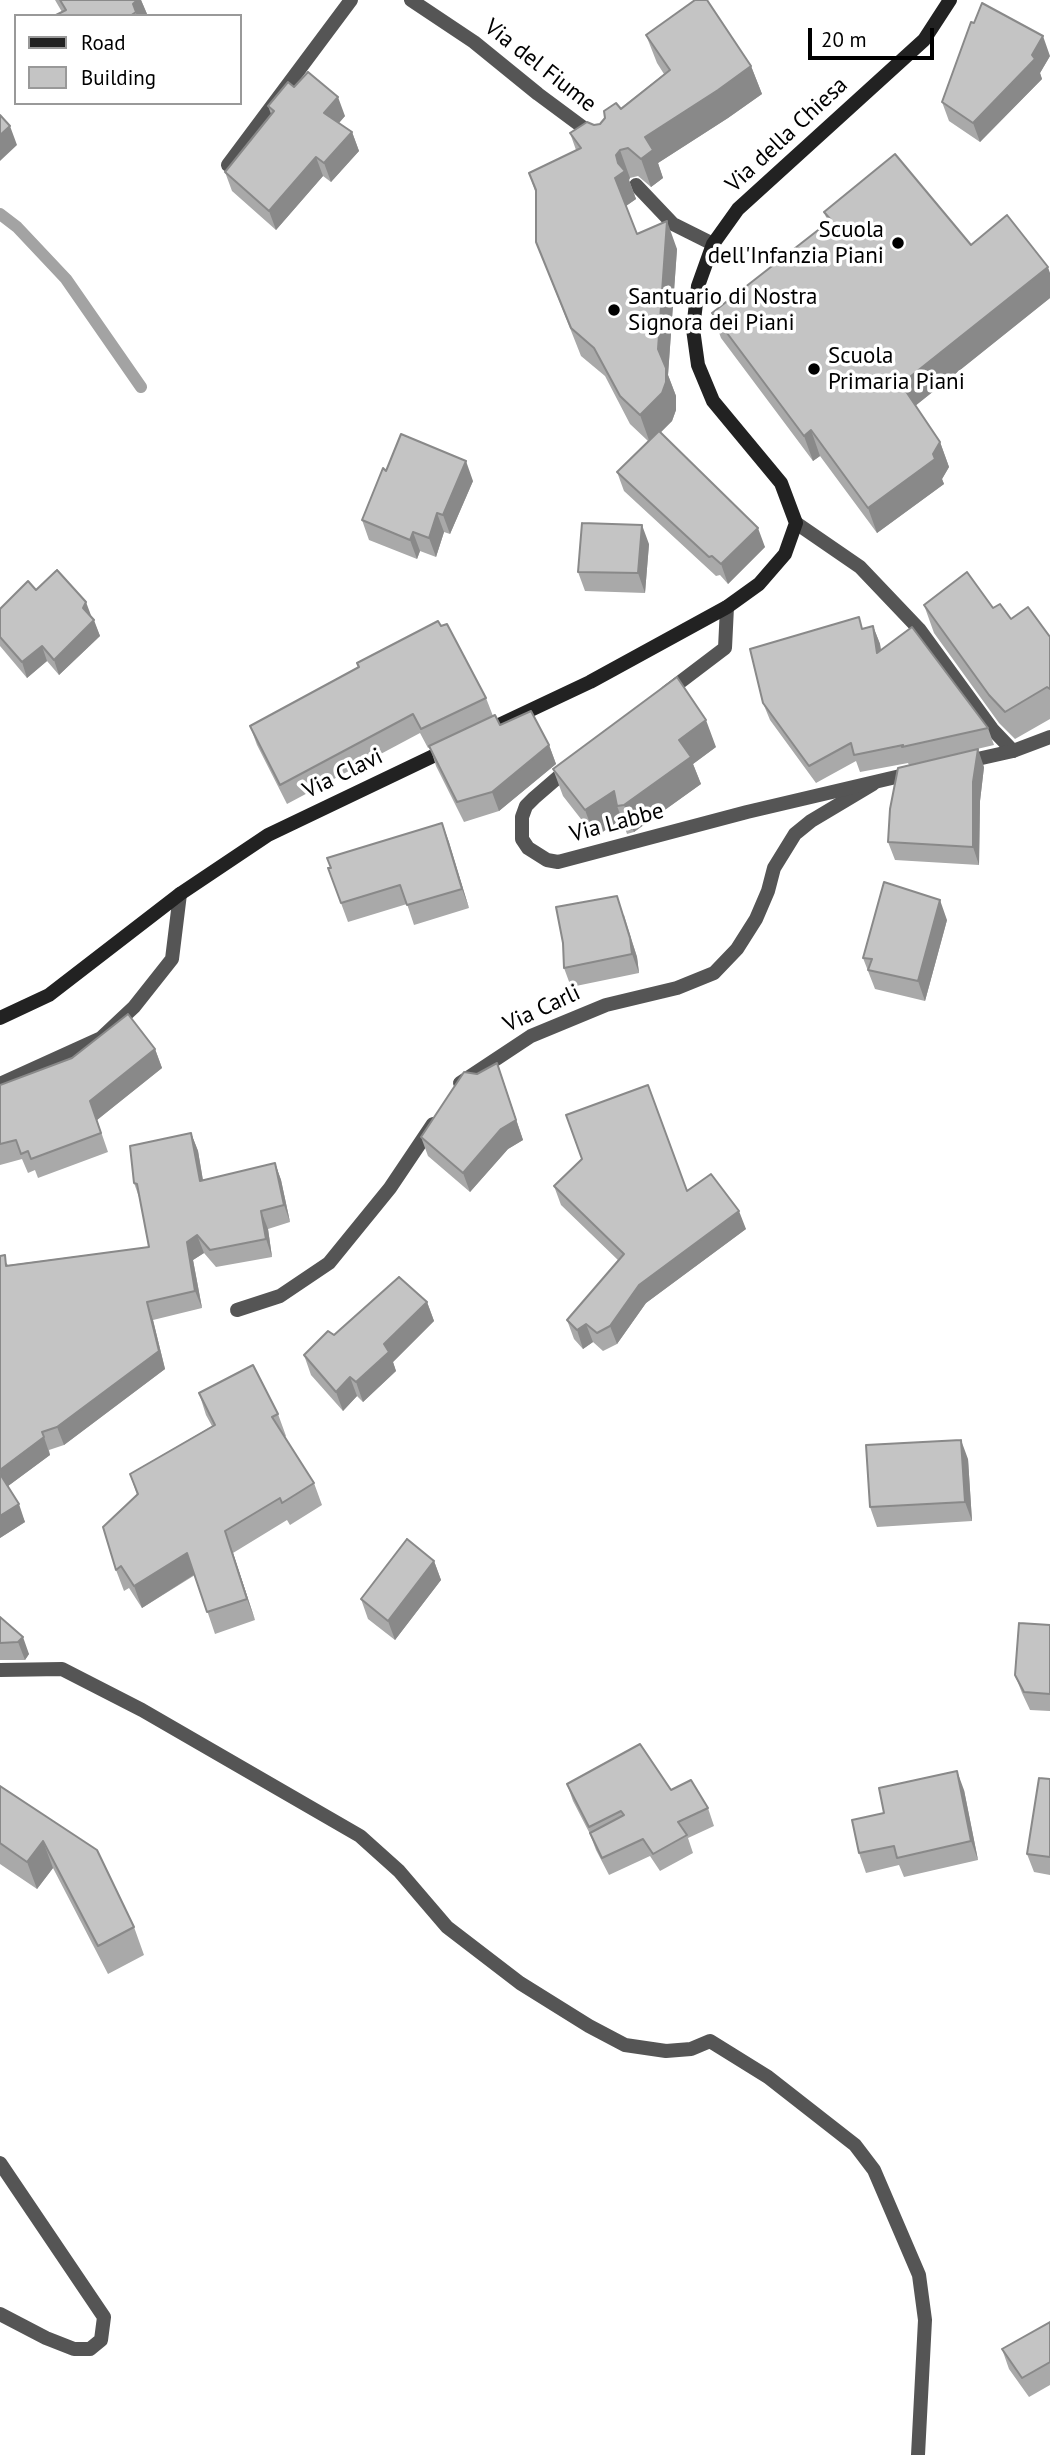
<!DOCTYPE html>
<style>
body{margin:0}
#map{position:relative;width:1050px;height:2455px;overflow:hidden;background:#fff;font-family:"PT Sans",sans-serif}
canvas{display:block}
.legend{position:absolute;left:14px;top:14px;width:228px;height:91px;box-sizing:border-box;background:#fff;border:2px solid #999;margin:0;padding:9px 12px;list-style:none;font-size:21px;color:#000}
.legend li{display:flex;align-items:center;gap:14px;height:35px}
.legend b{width:35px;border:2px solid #999}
.scale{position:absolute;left:808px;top:28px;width:126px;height:32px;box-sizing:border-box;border:4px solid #000;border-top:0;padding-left:9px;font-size:21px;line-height:24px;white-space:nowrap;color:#000;-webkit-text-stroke:5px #fff;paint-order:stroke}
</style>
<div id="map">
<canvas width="1050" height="2455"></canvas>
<ul class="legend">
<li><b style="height:9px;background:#222"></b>Road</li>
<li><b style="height:19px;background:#c4c4c4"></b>Building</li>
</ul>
<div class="scale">20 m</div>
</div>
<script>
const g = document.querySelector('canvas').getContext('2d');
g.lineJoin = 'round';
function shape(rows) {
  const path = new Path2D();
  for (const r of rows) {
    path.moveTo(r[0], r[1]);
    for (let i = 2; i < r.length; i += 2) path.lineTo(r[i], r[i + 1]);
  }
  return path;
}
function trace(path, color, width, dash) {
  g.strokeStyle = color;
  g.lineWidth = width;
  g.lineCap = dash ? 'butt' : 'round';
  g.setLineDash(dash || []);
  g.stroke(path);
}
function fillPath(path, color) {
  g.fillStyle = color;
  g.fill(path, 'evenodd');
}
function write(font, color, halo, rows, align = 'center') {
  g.font = font + ' "PT Sans",sans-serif';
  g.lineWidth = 7;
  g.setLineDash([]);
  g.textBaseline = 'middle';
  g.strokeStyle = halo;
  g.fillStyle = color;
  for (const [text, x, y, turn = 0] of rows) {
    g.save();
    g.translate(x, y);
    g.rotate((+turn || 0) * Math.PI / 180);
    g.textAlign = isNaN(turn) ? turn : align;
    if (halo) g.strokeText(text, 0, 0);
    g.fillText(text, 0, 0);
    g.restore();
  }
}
trace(shape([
 [0,214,17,227,66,279,141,387]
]), '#a3a3a3', 12);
trace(shape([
 [796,523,860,567,919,629,992,729,1013,751],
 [460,1083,531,1036,606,1005,677,988,714,973,737,949,756,919,768,891,774,868,795,834,811,821,873,784],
 [237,1310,280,1296,329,1263,390,1188,433,1124]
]), '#555', 14);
trace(shape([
 [411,0,474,42,538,94,596,137],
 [228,165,351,0],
 [636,185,673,224,713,244],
 [667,692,725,648,727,607],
 [964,762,1013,751,1050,737],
 [571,766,534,798,526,806,522,817,522,839,528,848,547,860,558,862,747,812,913,773],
 [0,1084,101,1038,134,1007,172,959,180,894],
 [0,1670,62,1669,142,1710,360,1836,399,1871,447,1927,520,1983,589,2026,625,2045,666,2051,691,2049,710,2041,768,2077,855,2145,874,2170,919,2275,925,2320,918,2455],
 [0,2163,104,2317,101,2340,90,2349,74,2349,46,2338,0,2314]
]), '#555', 14);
trace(shape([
 [484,732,590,682,727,607,759,584,785,554,796,523,781,483,713,401,698,365,693,329,698,286,713,244,738,209,924,40,950,0],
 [0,1018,49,995,180,894,268,835,450,748]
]), '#222', 14);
fillPath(shape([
 [55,0,141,0,147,14,146,16,57,16,62,12],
 [646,35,751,66,762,94,728,118,658,163,663,178,651,187,638,176,630,178,629,180,636,199,626,206,637,234,677,249,668,375,676,396,676,410,672,421,660,433,765,547,728,584,720,575,716,576,624,491,617,472,648,441,630,424,605,376,581,356,536,242,536,194,529,173,576,150,570,133,600,124,664,74,657,63],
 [1050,56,1040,73,1042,79,980,142,949,121,942,102],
 [294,87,345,116,339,123,352,132,359,151,331,182,323,176,276,230,232,191,225,172,271,114,268,106],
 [824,212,1050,273,1050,298,915,406,940,442,949,467,942,479,944,484,877,533,820,456,813,461,721,338,712,313,828,222],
 [386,471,473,481,450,534,444,532,436,557,420,551,417,559,369,540,362,520],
 [649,544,645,593,585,591,578,572],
 [36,590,92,617,100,636,59,675,47,661,27,678,0,646,0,609],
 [924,605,993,608,1011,619,1050,637,1050,719,1015,739,999,723,934,633],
 [873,626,880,644,881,651,988,728,994,745,909,765,908,763,860,772,856,761,816,783,770,720,763,703,864,629],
 [357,663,486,698,493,716,500,725,549,745,556,764,499,811,464,822,436,766,430,747,428,748,420,733,287,804,257,745,250,726,358,668],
 [716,747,693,764,701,784,634,832,627,834,622,819,595,837,563,796,553,769],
 [984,767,980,801,979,865,895,860,888,842],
 [442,823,469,908,414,925,407,904,348,922,328,868],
 [624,915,637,957,639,973,571,987,564,968],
 [947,920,925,1001,875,989,863,958],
 [155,1049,162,1068,97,1120,108,1152,38,1178,35,1170,28,1173,22,1159,0,1165,0,1085],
 [504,1083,523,1140,508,1149,470,1192,428,1156,421,1137],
 [191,1133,198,1151,203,1180,275,1163,281,1180,290,1222,268,1229,272,1257,216,1267,204,1253,193,1260,202,1308,153,1320,165,1369,64,1445,49,1450,50,1455,8,1486,25,1522,0,1538,0,1256,8,1265,149,1247,140,1200,134,1183],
 [554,1186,687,1191,746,1229,646,1303,617,1344,603,1351,593,1342,583,1349,574,1339,567,1320,619,1261,561,1205],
 [427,1302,434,1321,393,1362,396,1371,363,1402,357,1396,343,1411,311,1375,304,1355,334,1335],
 [199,1393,278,1414,286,1436,285,1437,314,1483,322,1505,290,1525,287,1520,233,1553,255,1620,215,1634,195,1575,142,1608,129,1588,124,1591,116,1570,137,1495,130,1474,212,1426,206,1415],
 [968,1459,972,1521,877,1527,870,1507],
 [434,1561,441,1580,395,1640,368,1619,361,1599],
 [0,1617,29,1654,25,1660,0,1660],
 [1050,1625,1050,1711,1030,1710,1022,1693,1015,1675],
 [1050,1779,1050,1875,1034,1872,1027,1854],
 [567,1784,671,1790,708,1808,714,1826,688,1838,693,1853,660,1871,650,1856,609,1875,596,1850,590,1834,573,1801],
 [0,1786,134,1927,144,1955,108,1974,53,1868,37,1889,0,1864],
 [964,1790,978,1860,904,1877,899,1865,866,1873,859,1853,884,1813],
 [1050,2322,1050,2385,1029,2397,1009,2369,1002,2349]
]), '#a9a9a9');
fillPath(shape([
 [137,0,141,0,147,14,146,16,137,16,133,4],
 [1043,36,1050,56,1040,73,1042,79,980,142,973,123,1032,55],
 [751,66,762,94,728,118,658,163,663,178,651,187,641,159,645,137],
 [338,97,345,116,331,132,324,113],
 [10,126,17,145,0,161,0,135],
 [352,132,359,151,331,182,324,163],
 [620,150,630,178,629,180,636,199,626,206,615,178,616,155],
 [316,157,323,176,276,230,269,211],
 [667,221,677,249,668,375,676,396,676,410,672,421,650,443,640,415,658,349],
 [1048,267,1050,273,1050,298,910,410,901,384],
 [811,430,820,456,813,461,804,436],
 [940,442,949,467,942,479,944,484,877,533,868,508,933,454],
 [466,461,473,481,450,534,443,515],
 [437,513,444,532,436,557,429,538],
 [642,525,649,544,645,593,638,573],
 [758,528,765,547,728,584,721,564],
 [413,532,420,551,417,559,410,540],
 [86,602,92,618,83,608],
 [94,620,100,636,59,675,54,660],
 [873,626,880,644,884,671,877,653],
 [42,646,47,661,27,678,22,662],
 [706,720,716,747,693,764,701,784,634,832,624,805,679,740],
 [549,745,556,764,499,811,492,792],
 [978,749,984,767,980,801,979,865,973,847,973,782],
 [614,791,617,806,622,819,595,837,585,810],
 [442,823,449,842,469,908,462,889],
 [617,896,637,957,639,973,632,954],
 [940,900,947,920,925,1001,918,981],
 [155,1049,162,1068,97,1120,90,1101],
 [497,1063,523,1140,508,1149,470,1192,463,1173],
 [191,1133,198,1151,206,1199,200,1181],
 [275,1163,281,1180,290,1222,284,1205],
 [261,1211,268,1229,272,1257,266,1239],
 [739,1211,746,1229,646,1303,617,1344,610,1326,639,1285],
 [197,1235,204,1253,193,1260,202,1308,195,1291,187,1242],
 [147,1302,153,1320,165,1369,64,1445,57,1427],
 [427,1302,434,1321,393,1362,396,1371,363,1402,356,1382,384,1344],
 [586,1324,593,1342,583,1349,577,1330],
 [350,1377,357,1396,343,1411,336,1392],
 [44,1437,50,1455,0,1492,0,1470],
 [961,1440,968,1459,972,1521,965,1502],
 [19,1504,25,1522,0,1538,0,1516],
 [225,1531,233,1553,255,1620,247,1599],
 [187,1553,195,1574,142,1608,134,1586],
 [434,1561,441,1580,395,1640,388,1621],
 [23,1637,29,1654,25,1660,18,1642],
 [957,1771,964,1790,978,1860,971,1841],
 [43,1841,53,1868,37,1889,27,1862]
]), '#898989');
const building = shape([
 [60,0,137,0,133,4,136,12,130,16,57,16,56,15,66,10,60,0],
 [695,0,707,0,751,66,718,90,645,137,653,150,641,159,628,148,620,150,616,155,618,163,625,171,615,178,637,234,667,221,658,349,666,368,666,382,662,393,640,415,620,396,594,348,571,328,536,242,536,190,529,173,581,148,570,133,587,122,594,125,600,124,605,118,604,111,616,103,621,109,670,70,646,35,695,0],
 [982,3,1043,36,1032,55,1035,59,973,123,942,102,971,22,974,23,982,3],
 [308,72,338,97,324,113,352,132,324,163,316,157,269,211,225,172,274,111,268,106,288,82,294,87,308,72],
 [0,115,10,126,0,135,0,115],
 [895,154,971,245,1007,215,1048,267,901,384,940,442,933,454,935,459,868,508,811,430,804,436,712,313,831,220,824,212,895,154],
 [659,431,758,528,721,564,712,556,709,557,617,472,659,431],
 [401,434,466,461,443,515,437,513,429,538,413,532,410,540,362,520,383,468,386,471,401,434],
 [582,523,642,525,638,573,578,572,582,523],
 [57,570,86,602,83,608,94,620,54,660,42,646,22,662,0,637,0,609,28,581,36,590,57,570],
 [967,572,993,608,1000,604,1011,619,1028,607,1050,637,1050,689,1047,687,1005,712,989,695,924,605,967,572],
 [859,617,862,629,873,626,877,653,912,627,988,728,902,747,903,745,854,755,851,743,809,766,763,703,750,649,859,617],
 [438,621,441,626,447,624,486,698,421,729,413,714,280,785,250,726,359,667,357,663,438,621],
 [677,677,706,720,679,740,691,757,624,805,617,806,614,791,585,810,553,769,677,677],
 [531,711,549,745,492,792,457,802,429,746,495,715,500,725,531,711],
 [978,749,973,782,973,847,888,842,890,809,898,768,978,749],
 [442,823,462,889,407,905,400,885,341,903,328,868,331,868,327,858,442,823],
 [884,882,940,900,918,981,868,970,872,959,863,958,884,882],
 [617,896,630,938,632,954,564,968,563,943,556,907,617,896],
 [128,1014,155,1049,90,1101,101,1133,31,1159,28,1151,21,1154,16,1140,0,1144,0,1085,72,1058,128,1014],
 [497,1063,516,1120,501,1129,463,1173,421,1137,464,1072,477,1074,497,1063],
 [648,1085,687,1191,711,1174,739,1211,639,1285,610,1326,597,1333,586,1324,577,1330,567,1320,624,1254,554,1186,582,1159,566,1115,648,1085],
 [191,1133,200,1181,275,1163,284,1205,261,1211,266,1239,210,1250,197,1235,187,1242,195,1291,147,1302,159,1351,57,1427,42,1432,44,1437,0,1470,0,1256,5,1255,6,1266,149,1247,137,1184,134,1183,130,1146,191,1133],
 [399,1277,427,1302,384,1344,389,1352,356,1382,350,1377,336,1392,304,1355,328,1331,334,1335,399,1277],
 [253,1365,278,1414,272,1417,314,1483,282,1503,280,1498,225,1531,247,1599,207,1612,187,1553,134,1586,121,1566,116,1570,103,1527,138,1494,130,1474,215,1425,199,1393,253,1365],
 [961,1440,965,1502,870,1507,866,1445,961,1440],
 [0,1474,19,1504,0,1516,0,1474],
 [407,1539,434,1561,388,1621,361,1599,407,1539],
 [0,1617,23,1637,18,1642,0,1643,0,1617],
 [1019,1623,1050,1625,1050,1694,1024,1692,1015,1675,1019,1623],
 [640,1744,671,1790,691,1780,708,1808,678,1822,687,1835,653,1854,643,1839,602,1858,590,1833,624,1815,621,1811,589,1827,567,1784,640,1744],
 [957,1771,971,1841,897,1858,894,1846,859,1853,852,1820,884,1813,879,1788,957,1771],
 [1039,1778,1050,1779,1050,1857,1027,1854,1039,1778],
 [0,1786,97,1850,134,1927,98,1946,43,1841,27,1862,0,1843,0,1786],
 [1050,2322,1050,2362,1022,2378,1002,2349,1050,2322]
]);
fillPath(building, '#c4c4c4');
trace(building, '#898989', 2);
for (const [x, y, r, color] of [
 [898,243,7,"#000"],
 [614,310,7,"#000"],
 [814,369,7,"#000"]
]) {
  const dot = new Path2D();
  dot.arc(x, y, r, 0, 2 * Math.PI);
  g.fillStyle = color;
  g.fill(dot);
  trace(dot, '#fff', 2.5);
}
write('23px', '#000', '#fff', [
 ["Via del Fiume",540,66,38],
 ["Via della Chiesa",787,135,-43],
 ["Via Clavi",343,774,-26],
 ["Via Labbe",617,823,-15],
 ["Via Carli",542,1009,-25]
]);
write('23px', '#000', '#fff', [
 ["Scuola",884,230,"right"],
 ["dell'Infanzia Piani",884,256,"right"],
 ["Santuario di Nostra",628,297],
 ["Signora dei Piani",628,323],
 ["Scuola",828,356],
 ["Primaria Piani",828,382]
], 'left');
</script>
